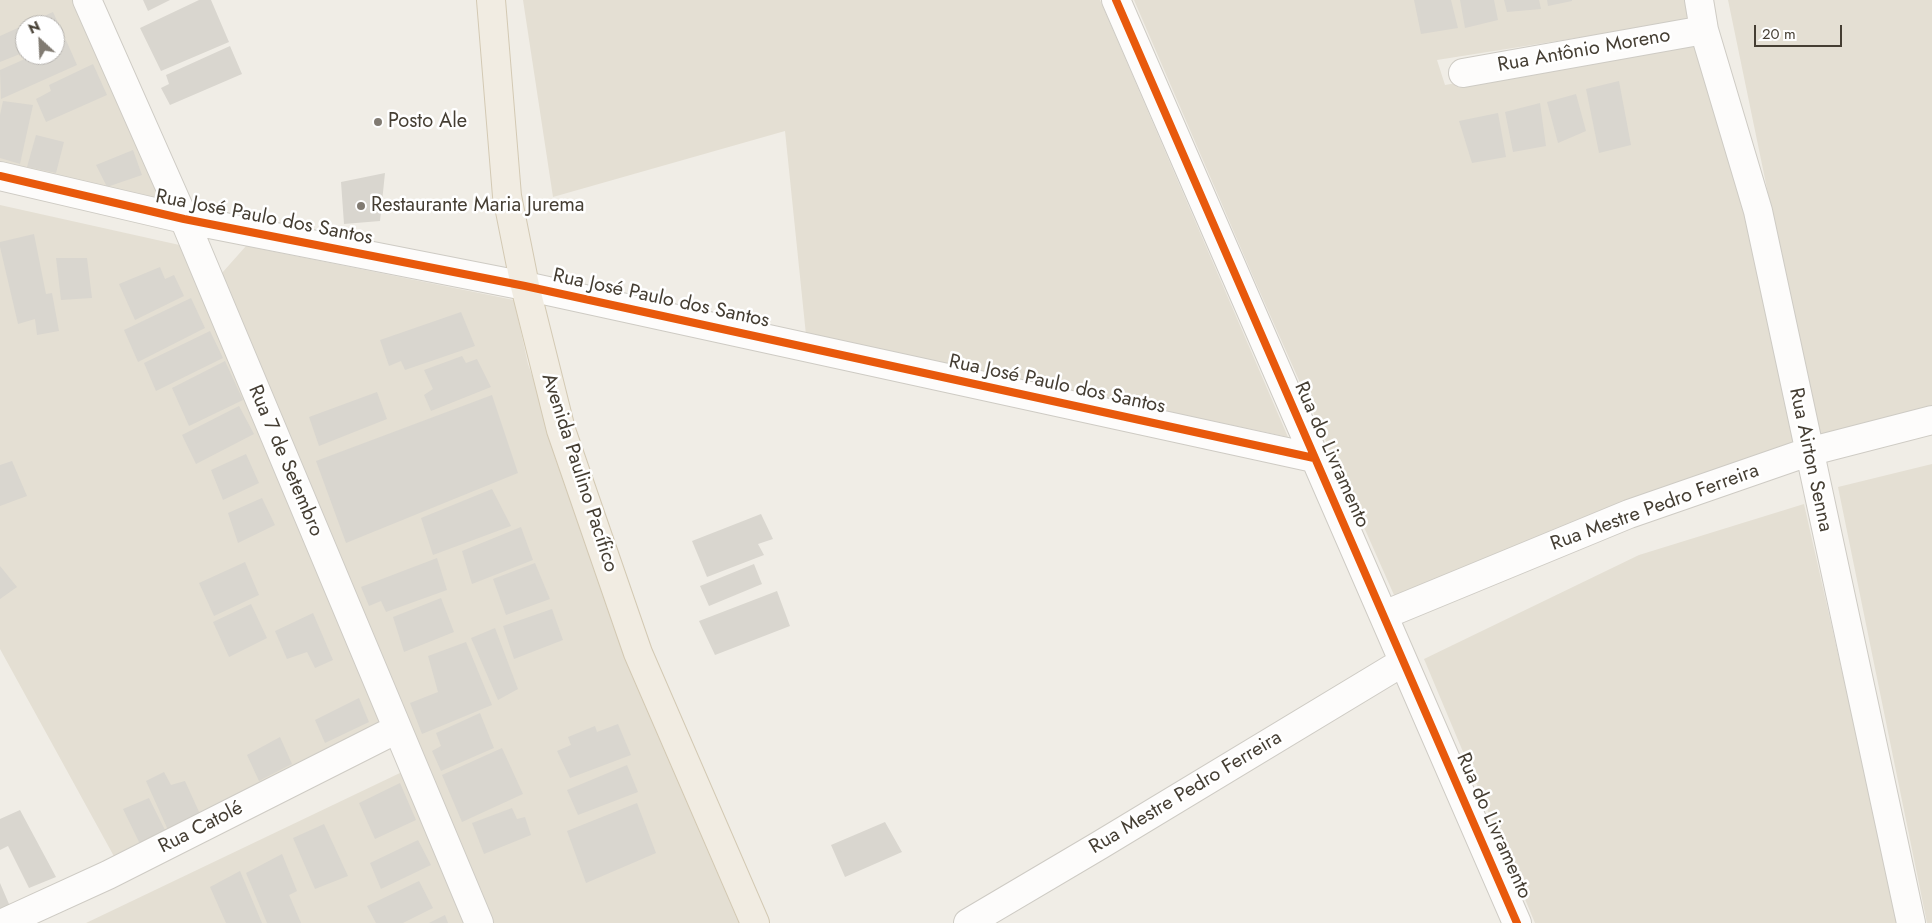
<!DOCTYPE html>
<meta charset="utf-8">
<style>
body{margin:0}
#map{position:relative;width:1932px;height:923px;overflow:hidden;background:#f0ede6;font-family:Jost,sans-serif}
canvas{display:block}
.north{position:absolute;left:15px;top:15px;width:50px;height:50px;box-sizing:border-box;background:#fff;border:1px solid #b5b2ad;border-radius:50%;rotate:335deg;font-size:14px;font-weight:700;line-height:20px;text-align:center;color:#453e33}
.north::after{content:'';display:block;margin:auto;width:18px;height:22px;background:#817b72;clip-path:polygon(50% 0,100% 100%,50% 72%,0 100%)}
.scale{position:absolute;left:1754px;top:25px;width:88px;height:22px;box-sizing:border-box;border:2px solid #453e33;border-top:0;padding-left:6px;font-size:15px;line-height:18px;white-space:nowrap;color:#453e33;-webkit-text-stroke:4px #fff;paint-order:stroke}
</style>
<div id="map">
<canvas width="1932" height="923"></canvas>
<div class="north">N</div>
<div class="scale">20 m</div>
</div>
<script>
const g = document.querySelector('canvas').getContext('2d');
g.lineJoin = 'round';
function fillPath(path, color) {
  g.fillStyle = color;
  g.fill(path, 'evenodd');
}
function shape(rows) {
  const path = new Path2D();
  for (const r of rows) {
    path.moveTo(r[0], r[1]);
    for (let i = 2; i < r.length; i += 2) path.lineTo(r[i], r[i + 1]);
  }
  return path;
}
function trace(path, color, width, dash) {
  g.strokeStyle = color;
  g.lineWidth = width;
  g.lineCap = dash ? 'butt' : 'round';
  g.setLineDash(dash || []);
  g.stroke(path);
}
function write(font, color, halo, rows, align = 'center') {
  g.font = font + ' Jost,sans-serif';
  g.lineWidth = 5;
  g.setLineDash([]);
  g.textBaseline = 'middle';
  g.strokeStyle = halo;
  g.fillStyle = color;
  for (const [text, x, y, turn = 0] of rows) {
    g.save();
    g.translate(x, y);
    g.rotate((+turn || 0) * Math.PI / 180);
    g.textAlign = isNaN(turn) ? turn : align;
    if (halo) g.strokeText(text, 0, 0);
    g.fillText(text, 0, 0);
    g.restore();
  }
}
fillPath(shape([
 [0,0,79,0,166,205,0,166],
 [25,25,55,25,55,55,25,55],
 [523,0,1100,0,1288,437,806,335,785,131,553,197],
 [1134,0,1693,0,1696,19,1437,60,1445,85,1699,40,1737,169,1805,449,1398,604,1255,281],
 [1728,0,1932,0,1932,410,1819,440],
 [0,205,184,246,382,723,116,860,0,649],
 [246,246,514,300,528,364,628,649,745,923,489,923,222,273],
 [1932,464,1932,923,1927,923,1838,487],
 [1804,504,1899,923,1535,923,1424,659,1639,555],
 [402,772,467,923,86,923]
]), '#e4dfd3');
fillPath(shape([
 [143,0,170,0,148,11],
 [199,0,211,0,229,42,161,71,140,28],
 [1414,0,1451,0,1458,28,1421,34],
 [1460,0,1494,0,1498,20,1465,28],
 [1504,0,1539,0,1541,9,1507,12],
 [1547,0,1572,0,1572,1,1548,6],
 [53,12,64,36,55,39,55,25,25,25,25,52,0,62,0,36],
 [66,40,77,65,1,99,0,70,34,55,55,55,55,45],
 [230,46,242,74,170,105,161,88,169,84,166,75],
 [93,64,107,95,46,122,36,99,51,91,49,85],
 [1619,81,1631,145,1599,153,1586,89],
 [1576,94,1586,131,1558,143,1547,102],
 [3,101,33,105,20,164,0,158,0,115],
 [1540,103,1546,146,1513,152,1505,112],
 [1498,113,1506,157,1472,163,1459,121],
 [36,135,64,142,56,173,27,167],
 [133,150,142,175,107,187,96,165],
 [385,173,380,221,344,224,341,182],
 [34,234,46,294,52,293,59,331,37,335,35,319,18,324,0,247,0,242],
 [56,258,87,258,92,298,61,300],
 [160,267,165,279,174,275,184,296,135,320,119,284],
 [191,298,205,328,138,362,124,330],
 [461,312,475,346,405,370,401,361,389,366,380,340],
 [210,331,223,358,156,391,144,363],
 [462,356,466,363,477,359,491,387,431,411,424,395,433,389,424,370],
 [225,361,243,400,189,426,172,388],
 [377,392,387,419,319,446,309,417],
 [492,395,518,473,346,543,316,461],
 [239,406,254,434,196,464,182,435],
 [246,454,259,483,223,500,211,470],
 [12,461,27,496,0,506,0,465],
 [492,489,511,526,433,555,421,518],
 [262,498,275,525,238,543,228,513],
 [761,514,773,539,758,544,764,555,707,577,692,541],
 [521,527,533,560,472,584,462,551],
 [437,558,447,590,386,612,381,601,369,606,361,587],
 [245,562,259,595,214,616,199,583],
 [535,563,550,599,506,615,493,579],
 [754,564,762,584,709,606,700,586],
 [0,566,17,587,0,599],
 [777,591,790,626,715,655,699,621],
 [441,598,454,632,404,652,393,617],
 [251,604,267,638,229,657,213,622],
 [552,609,563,640,514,659,503,626],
 [313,613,333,660,315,668,307,652,287,659,275,631],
 [495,628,518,689,498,700,471,638],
 [466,642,492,705,422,734,410,703,438,692,428,656],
 [359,698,369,722,325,743,315,720],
 [480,713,494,748,441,771,432,751,441,746,436,733],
 [618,724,631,755,570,778,557,751,571,745,568,737,595,726,597,732],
 [280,737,292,764,259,781,247,755],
 [502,748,523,794,462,822,442,775],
 [627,765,638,792,578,815,567,790],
 [164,772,171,785,185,781,200,814,168,830,146,781],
 [400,783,416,820,375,839,359,803],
 [149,798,166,832,140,844,123,809],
 [637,803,656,853,586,883,567,831],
 [512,808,517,819,525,817,531,835,484,854,472,823],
 [20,810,56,877,29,888,8,846,0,850,0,819],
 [885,822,902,852,845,877,831,845],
 [324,824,348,876,315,889,293,838],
 [418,840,431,865,381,889,370,863],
 [282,854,297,891,289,895,301,923,267,923,246,873],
 [240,871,262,923,226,923,210,887],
 [419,881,433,908,403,923,376,923,367,906],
 [0,883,12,911,0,916],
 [445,915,448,923,429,923]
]), '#d9d6cf');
const minor = shape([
 [87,0,184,219,479,923],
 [1116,0,1517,923],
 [1699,0,1704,30,1758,211,1911,923],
 [1463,73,1704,30],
 [0,176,184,219,525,286,1314,458],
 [1384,615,1629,514,1808,452,1932,420],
 [3,923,108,875,397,729],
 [968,923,1100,845,1403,662]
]);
const major = shape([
 [491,0,507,196,525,286,561,430,638,653,755,923]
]);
trace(minor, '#cecbc4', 30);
trace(major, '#d3c9b3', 30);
trace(minor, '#fdfcfb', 28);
trace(major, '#f1ece2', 28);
trace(shape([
 [1116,0,1517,923],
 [0,176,184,219,525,286,1314,458]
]), '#e8590c', 8);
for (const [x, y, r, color] of [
 [378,122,5,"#817b72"],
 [361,206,5,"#817b72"]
]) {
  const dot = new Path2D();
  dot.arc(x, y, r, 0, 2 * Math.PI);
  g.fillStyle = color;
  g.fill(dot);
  trace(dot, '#fff', 2);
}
write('20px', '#453e33', '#fff', [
 ["Rua Antônio Moreno",1584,51,-10],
 ["Rua José Paulo dos Santos",264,218,11],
 ["Rua José Paulo dos Santos",661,299,12],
 ["Rua José Paulo dos Santos",1057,385,12],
 ["Rua do Livramento",1331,455,66],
 ["Rua Airton Senna",1810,460,78],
 ["Rua 7 de Setembro",285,461,67],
 ["Avenida Paulino Pacífico",579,473,72],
 ["Rua Mestre Pedro Ferreira",1655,508,-20],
 ["Rua Mestre Pedro Ferreira",1186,793,-31],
 ["Rua do Livramento",1493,826,66],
 ["Rua Catolé",201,828,-27]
]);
write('20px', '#453e33', '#fff', [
 ["Posto Ale",388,122],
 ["Restaurante Maria Jurema",371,206]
], 'left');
</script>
